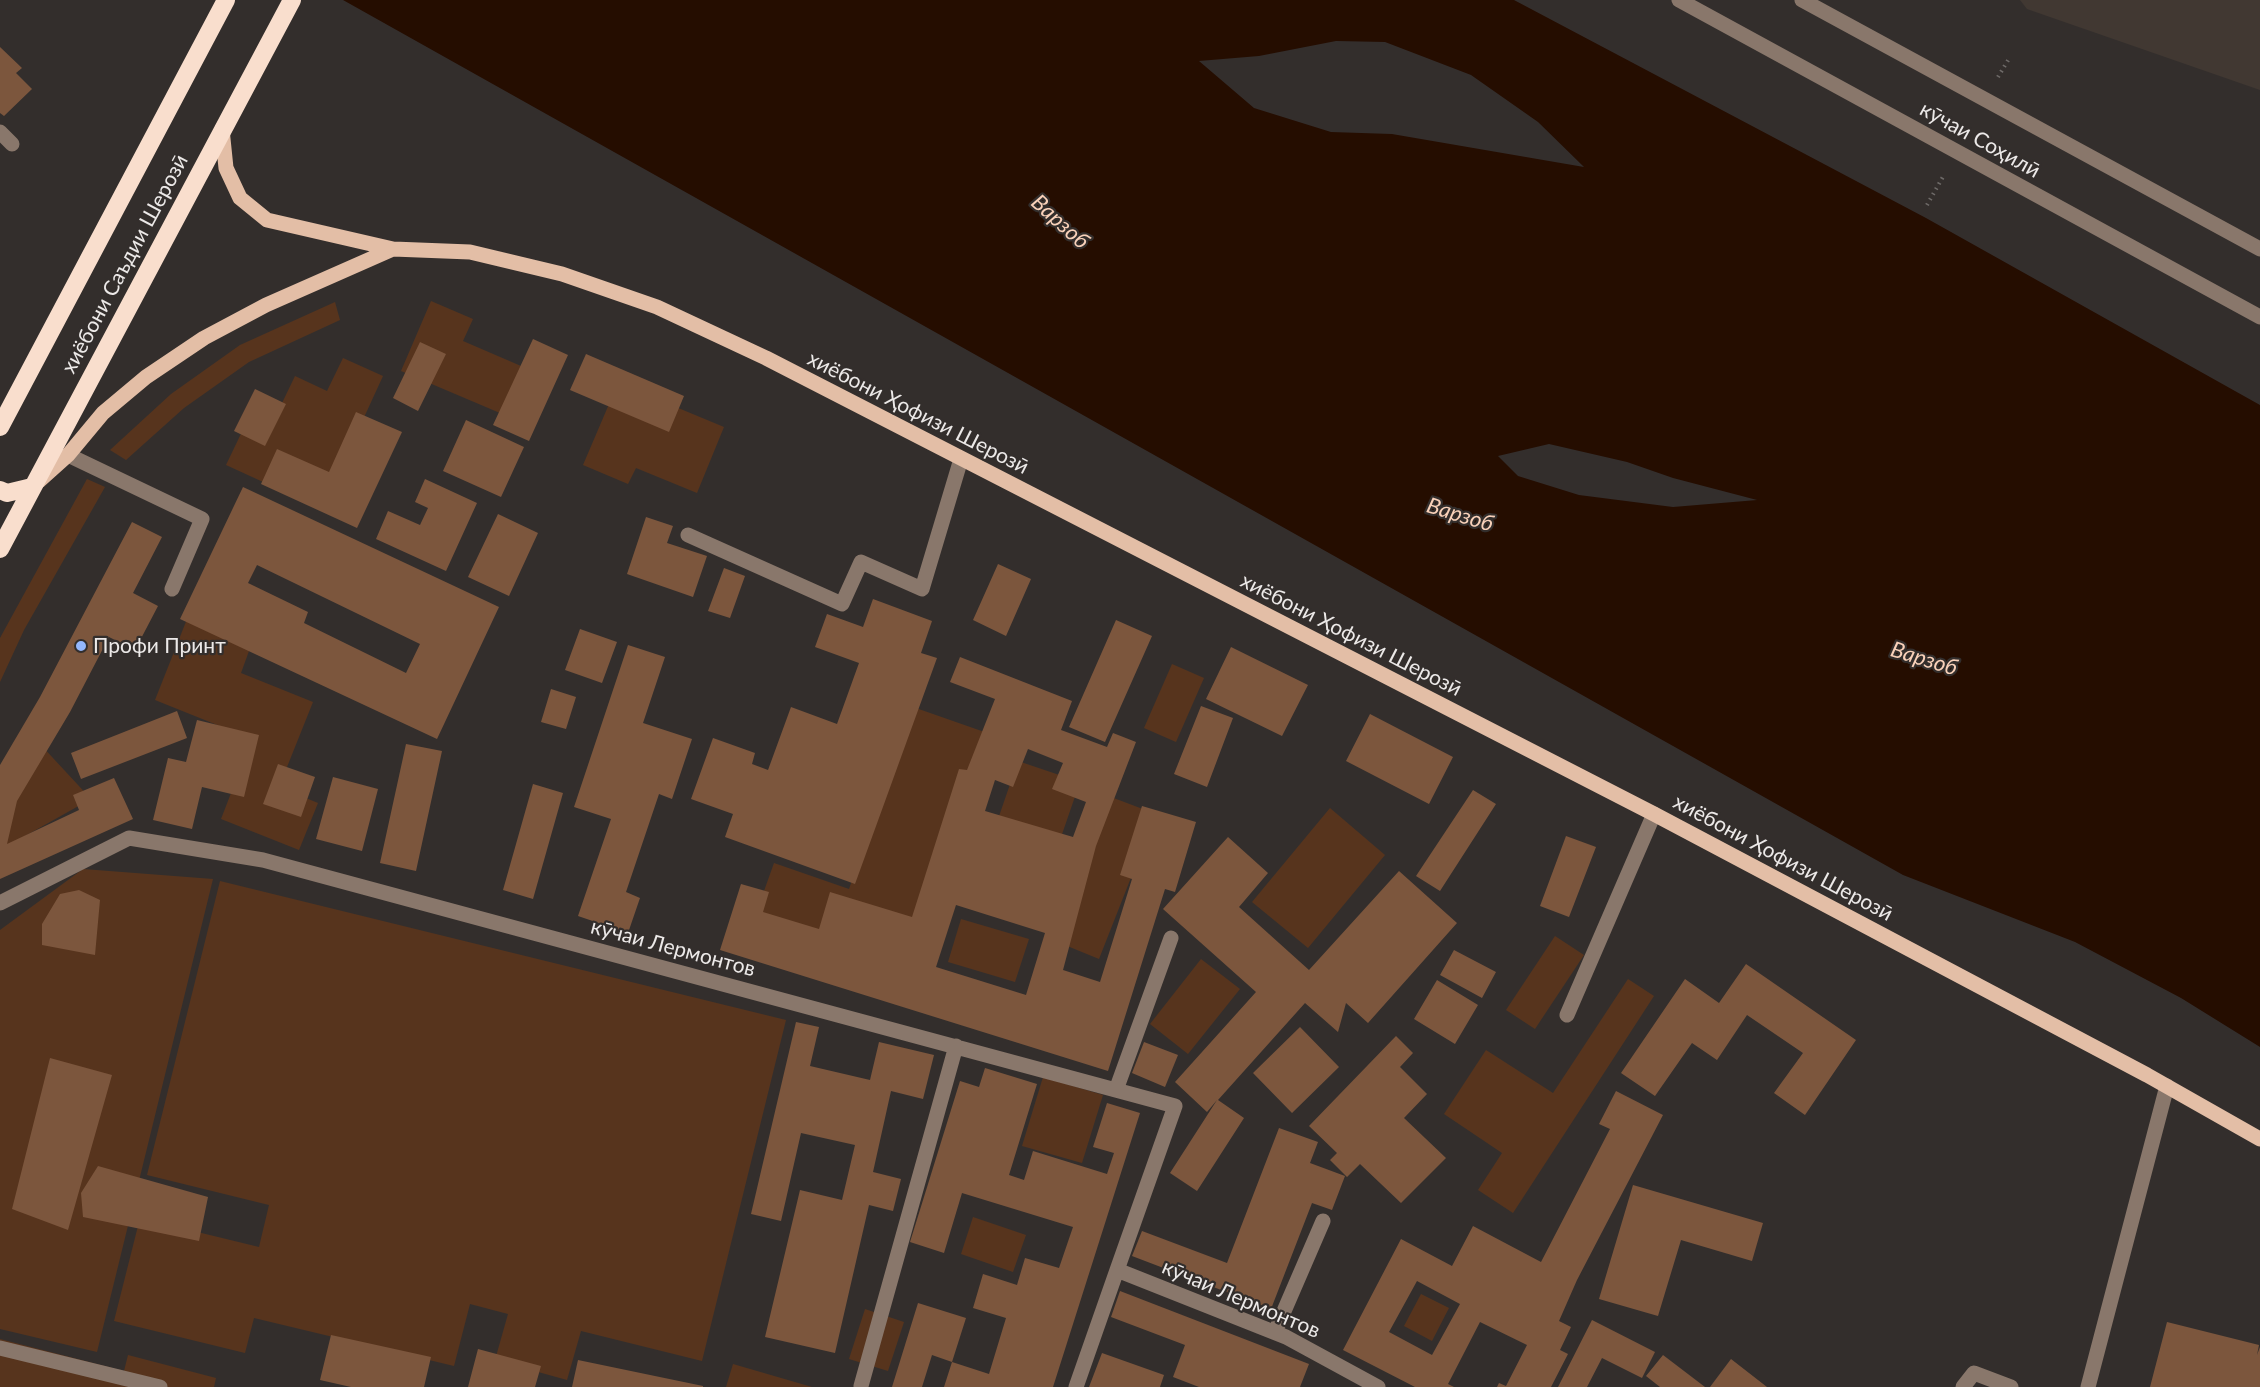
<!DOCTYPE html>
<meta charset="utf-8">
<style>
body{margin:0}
canvas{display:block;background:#332e2c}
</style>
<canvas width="2260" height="1387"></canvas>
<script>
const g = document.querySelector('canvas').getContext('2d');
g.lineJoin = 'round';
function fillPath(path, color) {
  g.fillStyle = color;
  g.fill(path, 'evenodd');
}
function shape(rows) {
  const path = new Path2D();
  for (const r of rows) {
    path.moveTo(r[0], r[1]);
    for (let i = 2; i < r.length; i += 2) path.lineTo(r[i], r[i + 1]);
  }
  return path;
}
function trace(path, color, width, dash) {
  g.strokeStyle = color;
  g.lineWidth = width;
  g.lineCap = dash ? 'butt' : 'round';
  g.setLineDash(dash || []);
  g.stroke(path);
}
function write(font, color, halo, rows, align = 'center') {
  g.font = font + ' Lato,sans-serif';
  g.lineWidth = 4.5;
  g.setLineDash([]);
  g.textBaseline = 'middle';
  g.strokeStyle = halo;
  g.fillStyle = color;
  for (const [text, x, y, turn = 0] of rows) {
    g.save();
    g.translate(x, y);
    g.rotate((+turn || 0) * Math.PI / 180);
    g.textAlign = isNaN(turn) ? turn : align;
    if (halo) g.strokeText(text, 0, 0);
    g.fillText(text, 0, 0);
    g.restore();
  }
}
fillPath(shape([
 [2020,0,2260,0,2260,90,2027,9]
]), '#413832');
fillPath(shape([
 [431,301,473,319,463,341,528,369,507,416,401,371],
 [335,302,340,320,249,362,184,408,126,460,110,450,171,394,240,345],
 [343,358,383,376,322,509,226,465,249,417,271,426,295,376,327,391],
 [618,383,724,427,697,493,636,468,628,484,583,465],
 [87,479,105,487,24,630,0,682,0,638],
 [189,614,253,640,241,673,313,702,279,787,318,803,299,850,221,819,252,739,155,700],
 [1172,664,1204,678,1176,742,1144,728],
 [913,707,993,735,924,933,823,943,754,919,774,863,849,889],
 [40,744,91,799,0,850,0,830],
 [1018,761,1080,782,1059,843,997,822],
 [1111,797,1156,814,1099,959,1055,941],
 [1330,808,1385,855,1308,948,1252,902],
 [83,869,213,879,97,1352,0,1329,0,930],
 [220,881,786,1020,702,1361,581,1331,567,1380,495,1360,508,1314,470,1304,454,1366,254,1318,245,1353,114,1321,140,1218,259,1247,269,1205,147,1175],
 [961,919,1029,939,1015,982,948,962],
 [1555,936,1584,955,1535,1029,1506,1010],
 [1201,959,1240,989,1188,1054,1150,1024],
 [1628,979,1654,996,1513,1213,1478,1190,1502,1153,1444,1114,1486,1050,1553,1093],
 [1043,1077,1103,1095,1082,1163,1022,1146],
 [973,1217,1026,1235,1013,1272,961,1254],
 [1421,1294,1449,1308,1432,1341,1404,1326],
 [865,1309,904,1322,888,1371,849,1359],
 [0,1339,124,1371,128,1355,216,1378,214,1387,0,1387],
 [733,1364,812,1387,726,1387]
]), '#57341d');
fillPath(shape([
 [343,0,1514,0,1926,218,2260,405,2260,1047,2181,998,2075,942,1903,875],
 [1336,41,1385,42,1471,75,1538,122,1584,167,1392,134,1331,132,1254,108,1199,61,1259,56],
 [1549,444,1627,462,1673,478,1757,500,1673,507,1579,495,1518,476,1498,456]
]), '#250d00');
fillPath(shape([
 [0,47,22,68,16,73,32,89,4,116,0,113],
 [533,339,568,355,529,441,493,425],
 [420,342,446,354,418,411,393,398],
 [586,354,684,396,669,432,570,390],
 [255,389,286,404,265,446,234,431],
 [356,412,402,432,357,528,261,484,277,449,329,472],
 [466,420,524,447,501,497,443,471],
 [425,479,477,503,446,571,376,539,388,511,420,525,428,508,415,502],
 [243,487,499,607,437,739,180,619],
 [257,565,420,644,406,673,304,623,308,612,248,583],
 [498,514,538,533,509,596,468,577],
 [646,517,673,526,667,543,707,556,693,597,627,574],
 [132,522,162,537,133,593,158,606,135,650,109,637,70,712,17,801,7,844,79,810,73,795,114,778,133,819,0,879,0,765,40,697],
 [998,564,1031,579,1006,636,973,620],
 [724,568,745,576,730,618,708,611],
 [873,599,932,621,921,653,937,658,855,884,725,837,733,814,691,799,713,738,755,753,752,764,768,770,791,707,837,724,859,663,815,647,827,614,863,627],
 [1116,620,1152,636,1105,742,1069,727],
 [580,629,617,642,602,683,565,670],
 [628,645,665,657,643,723,692,739,672,799,659,794,626,892,640,898,628,933,578,916,611,819,574,807],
 [1231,647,1308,685,1282,736,1206,699],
 [960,657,1072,701,1061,730,1107,747,1113,733,1136,742,1096,846,1063,970,1100,982,1132,879,1120,875,1142,806,1196,822,1175,892,1165,889,1108,1071,720,950,741,884,769,892,763,912,819,929,830,892,912,917,959,769,967,770,995,699,950,682],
 [1028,749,1063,763,1052,789,1086,802,1073,837,985,811,995,780,1013,787],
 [956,905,1045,933,1026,995,936,967],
 [551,689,576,697,566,729,541,722],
 [1201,706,1233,718,1207,787,1174,774],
 [177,711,187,738,81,779,71,753],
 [1370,714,1453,757,1429,804,1346,761],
 [197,720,259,735,244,797,202,787,192,829,153,820,168,758,186,762],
 [406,744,442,751,416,871,380,863],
 [278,764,315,777,301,817,263,804],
 [333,777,378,789,362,851,316,839],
 [533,784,563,793,533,899,503,890],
 [1473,790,1496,804,1440,891,1416,876],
 [1566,836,1596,847,1569,917,1540,906],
 [1228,837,1268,873,1239,907,1309,970,1399,871,1457,923,1368,1023,1346,1003,1338,1032,1305,1003,1218,1100,1244,1118,1197,1191,1170,1173,1217,1100,1207,1112,1175,1082,1256,992,1163,909],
 [79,890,100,900,95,955,42,945,42,924,60,894],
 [1454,950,1496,972,1482,998,1440,975],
 [1746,964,1856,1040,1805,1115,1774,1093,1803,1053,1747,1015,1717,1060,1692,1043,1655,1096,1621,1073,1685,979,1719,1003],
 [1437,980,1478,1005,1455,1044,1414,1019],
 [796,1022,819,1027,810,1066,870,1080,879,1042,934,1055,923,1099,891,1091,873,1172,901,1179,893,1211,869,1205,835,1353,765,1337,800,1190,842,1200,855,1145,801,1133,781,1221,751,1214],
 [1300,1027,1339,1067,1292,1113,1253,1073],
 [1396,1036,1413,1053,1400,1067,1427,1094,1404,1118,1446,1158,1401,1203,1360,1164,1347,1177,1330,1160,1337,1153,1309,1126],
 [1144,1042,1178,1055,1165,1087,1132,1073],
 [50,1058,112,1075,68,1230,12,1209],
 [985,1068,1037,1084,1009,1175,1024,1180,1033,1151,1107,1174,1114,1153,1093,1147,1107,1103,1140,1113,1053,1387,944,1387,952,1362,989,1374,1006,1318,973,1308,983,1274,1017,1285,1025,1258,1059,1268,1073,1227,962,1193,944,1253,910,1242,960,1081,979,1087],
 [1616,1091,1663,1115,1577,1280,1559,1321,1571,1327,1560,1350,1568,1354,1551,1387,1497,1387,1499,1383,1506,1386,1527,1345,1480,1322,1448,1384,1454,1387,1415,1387,1343,1350,1401,1239,1452,1266,1473,1226,1541,1262,1610,1129,1599,1124],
 [1417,1281,1460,1304,1432,1355,1389,1332],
 [1279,1128,1318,1142,1310,1163,1345,1176,1332,1210,1312,1203,1271,1309,1132,1256,1142,1231,1227,1263],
 [98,1166,208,1197,199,1241,83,1217,81,1193],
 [1633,1185,1763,1223,1752,1261,1681,1240,1658,1316,1599,1299],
 [1120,1291,1309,1364,1300,1387,1199,1387,1173,1377,1185,1345,1111,1317],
 [918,1303,966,1318,952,1362,932,1355,922,1387,892,1387],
 [1592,1320,1655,1352,1642,1378,1602,1358,1587,1387,1558,1387],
 [2167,1322,2259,1345,2257,1355,2260,1347,2260,1387,2150,1387],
 [331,1335,431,1357,424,1387,351,1387,320,1380],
 [478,1349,541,1366,535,1387,468,1387],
 [1102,1353,1164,1375,1160,1387,1089,1387],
 [1663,1355,1705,1387,1660,1387,1646,1376],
 [1731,1359,1767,1387,1710,1387],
 [578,1360,703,1386,703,1387,572,1387]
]), '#7c563d');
trace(shape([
 [1998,77,2010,57],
 [1927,205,1944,175]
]), '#6e6a68', 4, [1.5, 4.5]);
trace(shape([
 [1679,0,2260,317],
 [1802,0,2260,249],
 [0,132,12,144],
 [68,455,202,519,172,589],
 [688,535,842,604,861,562,922,589,961,459],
 [0,903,129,838,263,860,1175,1106,1117,1270],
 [1567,1015,1654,814],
 [1116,1090,1171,938],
 [1275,1332,1323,1221],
 [0,1348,160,1387],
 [861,1386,956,1046],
 [1076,1387,1117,1270,1286,1337,1378,1387],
 [1963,1387,1974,1373,2011,1387],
 [2088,1387,2167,1086]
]), '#89776b', 15);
trace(shape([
 [222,129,226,168,240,198,267,220,393,249,470,252,562,274,657,307,766,358,1654,814,2147,1075,2260,1139],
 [39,481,68,455,103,413,146,377,204,338,266,305,393,249]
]), '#e3bea6', 15);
trace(shape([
 [0,427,226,0],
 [0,490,7,493,32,487],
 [0,549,292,0]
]), '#f9decd', 18);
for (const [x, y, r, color] of [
 [81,646,6,"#94b7fd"]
]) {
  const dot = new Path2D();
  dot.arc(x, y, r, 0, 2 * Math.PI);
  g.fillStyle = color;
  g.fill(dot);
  trace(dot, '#332e2c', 2);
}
write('21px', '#ece9e8', '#332e2c', [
 ["кӯчаи Соҳилӣ",1980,140,29],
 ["хиёбони Саъдии Шерозӣ",125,264,-62],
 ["хиёбони Ҳофизи Шерозӣ",918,413,27],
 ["хиёбони Ҳофизи Шерозӣ",1351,635,27],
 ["хиёбони Ҳофизи Шерозӣ",1783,858,28],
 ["кӯчаи Лермонтов",673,948,15],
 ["кӯчаи Лермонтов",1241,1299,23]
]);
write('21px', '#ece9e8', '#332e2c', [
 ["Профи Принт",93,646]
], 'left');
write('italic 22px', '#f9d1b9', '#332e2c', [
 ["Варзоб",1060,222,42],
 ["Варзоб",1460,515,17],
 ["Варзоб",1924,659,17]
]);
</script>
